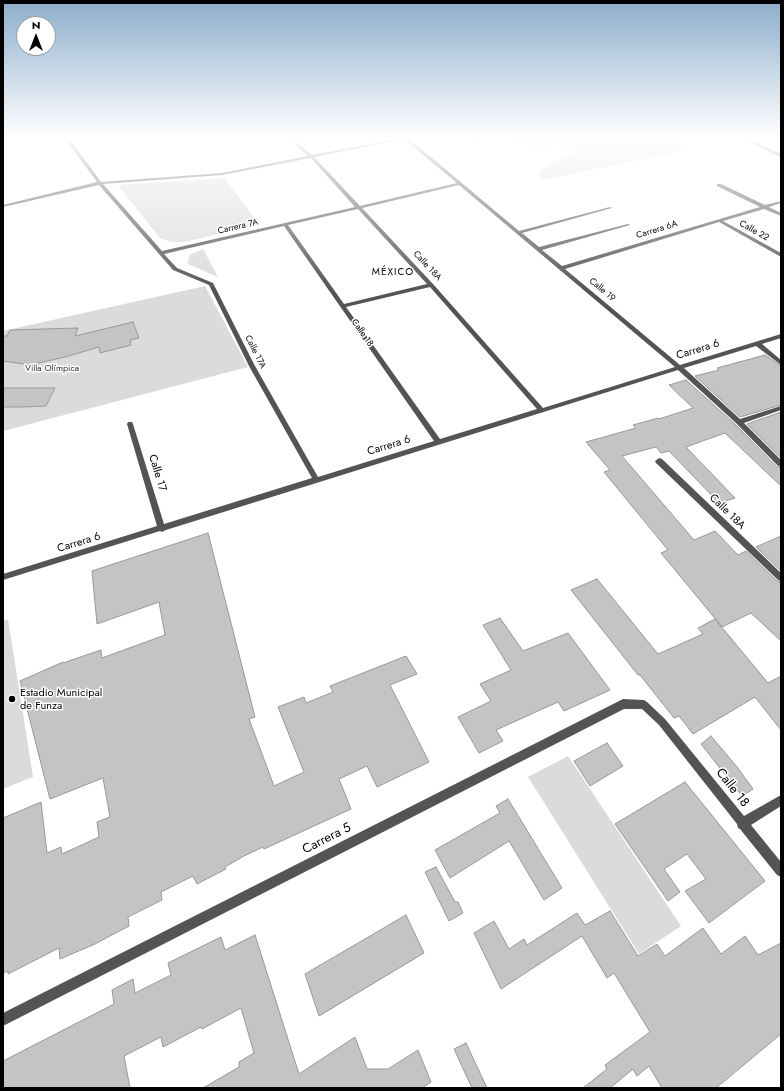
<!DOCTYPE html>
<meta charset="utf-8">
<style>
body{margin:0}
#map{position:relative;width:784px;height:1091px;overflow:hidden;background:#fff;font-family:Jost,sans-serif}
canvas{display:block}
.frame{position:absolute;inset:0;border:4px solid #000;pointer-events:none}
.north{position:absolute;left:16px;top:16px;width:40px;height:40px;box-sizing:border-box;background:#fff;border:1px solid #999;border-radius:50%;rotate:0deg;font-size:11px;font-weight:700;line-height:16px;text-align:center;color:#000}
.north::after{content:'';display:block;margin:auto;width:14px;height:18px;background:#000;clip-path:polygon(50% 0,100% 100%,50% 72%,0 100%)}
</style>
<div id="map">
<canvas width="784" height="1091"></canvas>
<div class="frame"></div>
<div class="north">N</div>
</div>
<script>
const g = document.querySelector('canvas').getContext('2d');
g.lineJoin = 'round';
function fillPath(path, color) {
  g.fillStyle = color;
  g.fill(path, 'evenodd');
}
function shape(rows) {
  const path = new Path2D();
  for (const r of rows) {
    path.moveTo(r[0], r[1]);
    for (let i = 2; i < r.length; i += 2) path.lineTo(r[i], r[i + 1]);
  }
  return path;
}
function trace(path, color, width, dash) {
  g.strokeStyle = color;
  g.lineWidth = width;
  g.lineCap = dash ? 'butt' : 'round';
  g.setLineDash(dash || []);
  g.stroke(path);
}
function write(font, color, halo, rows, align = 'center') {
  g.font = font + ' Jost,sans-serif';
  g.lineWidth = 3;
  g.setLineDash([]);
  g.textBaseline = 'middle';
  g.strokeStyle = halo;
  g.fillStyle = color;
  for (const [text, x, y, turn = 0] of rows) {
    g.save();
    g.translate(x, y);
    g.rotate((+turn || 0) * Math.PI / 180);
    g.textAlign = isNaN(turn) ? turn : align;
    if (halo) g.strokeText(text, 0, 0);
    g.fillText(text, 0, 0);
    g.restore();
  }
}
fillPath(shape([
 [461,137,668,137,691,149,541,180,538,171,574,152,561,144,536,146,501,140,468,142],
 [224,178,259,224,185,242,171,242,160,238,118,185],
 [203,249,218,277,188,264,188,259,191,254],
 [205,286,248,367,3,431,3,331],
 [8,619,33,777,3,789,3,621],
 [568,756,681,926,639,954,528,777]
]), '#dbdbdb');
const building = shape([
 [133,322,139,338,130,340,131,345,100,353,99,347,65,357,30,365,3,361,3,336,7,336,10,330,78,328,75,336,133,322],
 [765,355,781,366,781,405,740,417,695,376,719,370,717,368,765,355],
 [686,380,736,425,777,467,781,468,781,486,725,433,686,447,735,498,719,503,669,451,661,453,656,447,622,456,694,540,715,531,738,555,746,551,777,581,781,582,781,641,751,613,722,627,661,553,668,550,604,472,610,470,586,442,636,428,633,425,658,418,659,419,693,408,669,385,686,380],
 [3,388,55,388,46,406,23,407,3,407,3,388],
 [781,412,781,458,747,424,781,412],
 [208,533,255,717,249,719,274,786,304,772,278,707,304,697,306,703,333,692,330,686,406,656,417,674,390,685,429,762,377,787,367,766,339,779,351,809,264,849,263,847,244,856,225,867,226,869,197,884,193,876,161,892,162,900,128,917,129,926,95,944,60,959,59,948,8,974,8,971,3,973,3,818,41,802,47,853,61,847,62,854,99,837,97,822,110,817,103,778,50,799,20,681,63,662,63,663,101,650,102,658,165,635,159,602,97,624,92,571,208,533],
 [781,536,781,571,756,547,781,536],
 [597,579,658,654,703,634,698,628,715,619,768,683,781,676,781,730,755,697,693,734,679,716,674,718,640,675,638,675,571,590,597,579],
 [500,618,523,651,568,633,610,690,564,711,558,702,496,730,503,741,479,753,458,717,491,701,480,684,511,670,483,625,500,618],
 [711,736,737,767,753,789,742,796,701,744,711,736],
 [607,743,623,766,590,786,574,761,607,743],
 [685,782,765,881,709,923,685,891,706,879,687,854,664,869,680,892,668,901,615,824,685,782],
 [508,799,562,888,544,900,509,841,450,878,435,850,500,813,496,806,508,799],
 [436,867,455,902,458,902,463,913,449,921,425,872,436,867],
 [610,911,638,956,657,944,665,956,703,928,721,954,745,936,758,955,781,943,781,1034,716,1088,662,1088,649,1066,637,1076,633,1069,610,1088,583,1088,607,1069,605,1065,650,1032,614,973,607,978,582,936,501,989,474,933,494,921,509,949,524,939,527,945,577,913,585,925,610,911],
 [406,915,424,953,319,1016,305,974,406,915],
 [255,935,299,1074,355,1037,367,1069,388,1069,418,1050,431,1082,422,1088,203,1088,239,1067,239,1062,254,1053,241,1008,202,1029,201,1027,163,1047,161,1037,124,1056,130,1088,3,1088,3,1061,114,1004,112,990,133,979,135,993,171,975,168,963,221,937,225,950,255,935],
 [466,1043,487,1088,472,1088,454,1049,466,1043]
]);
fillPath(building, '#c4c4c4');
trace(building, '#989898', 1);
fillPath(shape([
 [64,137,68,137,101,182,222,173,308,156,293,142,294,140,312,155,407,137,519,231,610,207,612,208,522,233,539,247,628,224,630,225,542,250,562,266,760,207,717,186,717,184,721,184,765,205,781,201,781,203,769,207,781,213,781,216,764,209,723,221,781,253,781,257,719,222,565,269,680,365,781,334,781,338,762,344,781,360,781,365,756,346,684,368,740,419,781,406,781,410,744,423,781,460,781,467,778,466,737,424,678,370,166,530,162,532,160,531,3,580,3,574,157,526,127,424,128,422,132,422,133,424,164,524,312,478,249,366,209,285,173,270,99,185,3,207,3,205,97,182,64,137],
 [404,139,457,183,360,206,314,157,404,139],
 [311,158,355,207,162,251,103,184,222,175,311,158],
 [459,185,675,367,543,408,433,284,362,208,459,185],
 [358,209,427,284,344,304,288,225,358,209],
 [284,226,434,441,318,477,255,366,213,283,177,268,164,254,284,226],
 [430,287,537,409,440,439,346,307,430,287],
 [738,137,744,137,781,154,781,157,738,137],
 [659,458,662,459,781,573,781,581,778,580,656,463,655,461,659,458],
 [623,699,644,700,647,702,665,719,744,816,781,795,781,806,751,825,781,862,781,877,777,875,740,829,738,828,737,824,659,725,642,709,624,709,3,1026,3,1013,623,699]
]), '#545454');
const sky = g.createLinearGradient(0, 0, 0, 290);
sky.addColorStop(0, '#8cadcc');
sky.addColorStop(0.47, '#fff');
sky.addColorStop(1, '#ffffff00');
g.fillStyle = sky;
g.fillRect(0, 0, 784, 290);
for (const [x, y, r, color] of [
 [12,699,4,"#000"]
]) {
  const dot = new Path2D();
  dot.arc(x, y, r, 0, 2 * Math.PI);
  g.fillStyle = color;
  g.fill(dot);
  trace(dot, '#fff', 1.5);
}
write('9px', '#000', '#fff', [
 ["Carrera 7A",238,227,-13],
 ["Carrera 6A",657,230,-17],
 ["Calle 22",754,231,29],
 ["Calle 18A",427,266,47],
 ["Calle 19",602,290,40],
 ["Calle 18",362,333,55],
 ["Calle 17A",255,352,63]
]);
write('9px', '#323232', '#fff', [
 ["Villa Olímpica",52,369]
]);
g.letterSpacing = '1px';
write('10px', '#000', '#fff', [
 ["MÉXICO",393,273]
]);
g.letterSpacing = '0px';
write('11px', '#000', '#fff', [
 ["Carrera 6",698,350,-17],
 ["Carrera 6",389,446,-17],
 ["Calle 17",157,473,73],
 ["Calle 18A",727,512,44],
 ["Carrera 6",79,543,-17]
]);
write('11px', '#000', '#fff', [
 ["Estadio Municipal",20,693],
 ["de Funza",20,706]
], 'left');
write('13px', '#000', '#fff', [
 ["Calle 18",732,788,52],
 ["Carrera 5",327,839,-27]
]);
</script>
